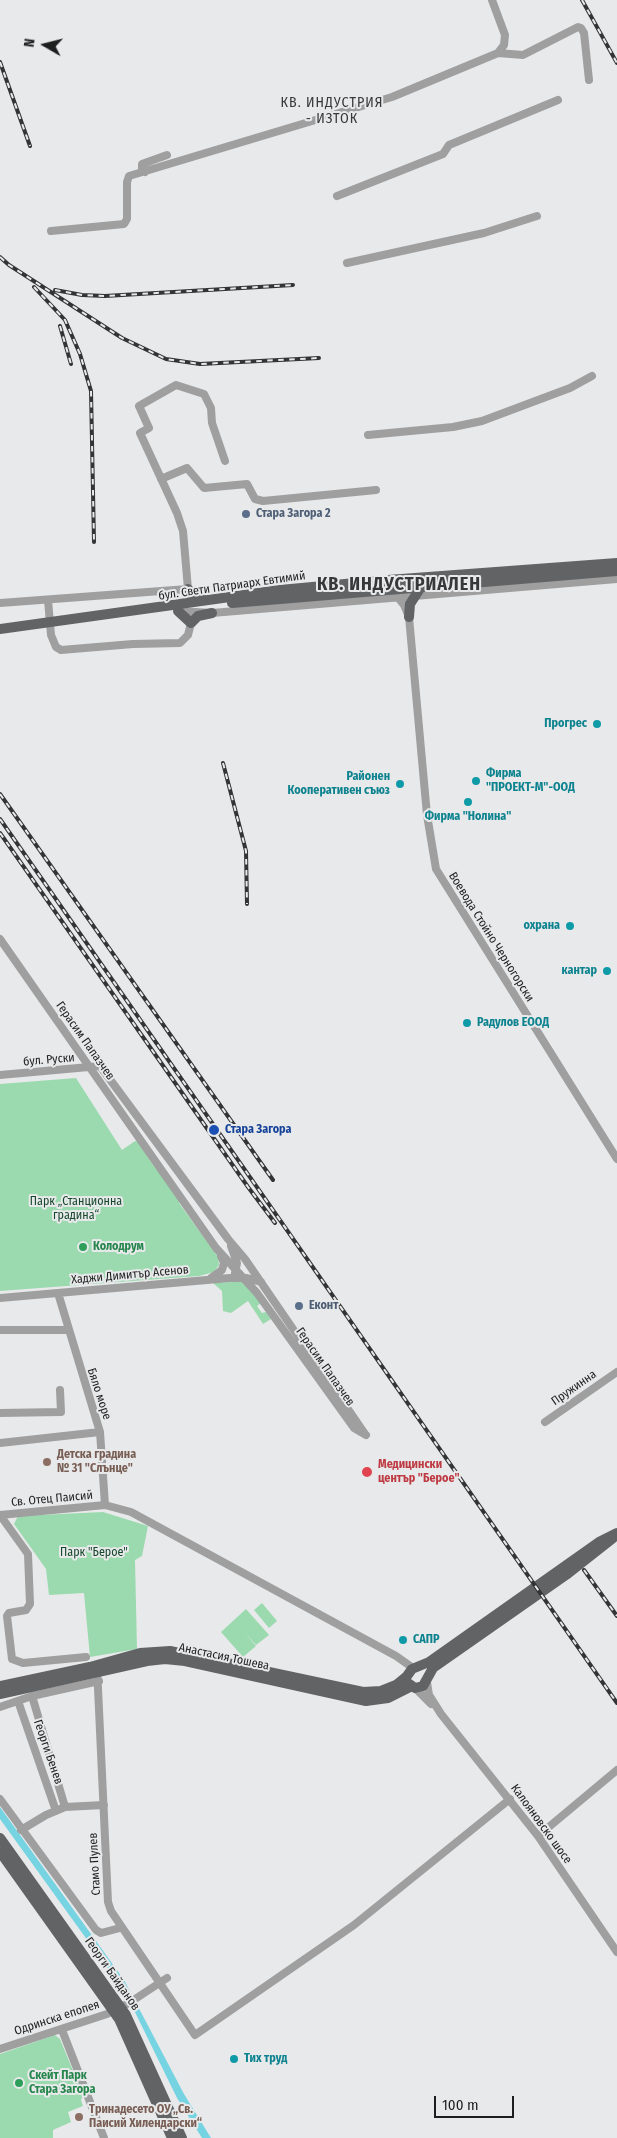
<!DOCTYPE html>
<meta charset="utf-8">
<style>
body{margin:0}
#map{position:relative;width:617px;height:2138px;overflow:hidden;background:#e8e9ea;font-family:"Fira Sans Condensed",sans-serif}
canvas{display:block}
.north{position:absolute;left:20px;top:20px;width:50px;height:50px;-webkit-text-stroke:4px #e8e9ea;paint-order:stroke;rotate:278deg;font-size:14px;font-weight:700;line-height:20px;text-align:center;color:#1d1e1e}
.north::after{content:'';display:block;margin:auto;width:18px;height:22px;background:#1d1e1e;clip-path:polygon(50% 0,100% 100%,50% 72%,0 100%)}
.scale{position:absolute;left:434px;top:2096px;width:80px;height:22px;box-sizing:border-box;border:2px solid #1d1e1e;border-top:0;padding-left:6px;font-size:15px;line-height:18px;white-space:nowrap;color:#1d1e1e;-webkit-text-stroke:4px #e8e9ea;paint-order:stroke}
</style>
<div id="map">
<canvas width="617" height="2138"></canvas>
<div class="north">N</div>
<div class="scale">100 m</div>
</div>
<script>
const g = document.querySelector('canvas').getContext('2d');
g.lineJoin = 'round';
function fillPath(path, color) {
  g.fillStyle = color;
  g.fill(path, 'evenodd');
}
function shape(rows) {
  const path = new Path2D();
  for (const r of rows) {
    path.moveTo(r[0], r[1]);
    for (let i = 2; i < r.length; i += 2) path.lineTo(r[i], r[i + 1]);
  }
  return path;
}
function trace(path, color, width, dash) {
  g.strokeStyle = color;
  g.lineWidth = width;
  g.lineCap = dash ? 'butt' : 'round';
  g.setLineDash(dash || []);
  g.stroke(path);
}
function write(font, color, halo, rows, align = 'center') {
  g.font = font + ' "Fira Sans Condensed",sans-serif';
  g.lineWidth = 4;
  g.setLineDash([]);
  g.textBaseline = 'middle';
  g.strokeStyle = halo;
  g.fillStyle = color;
  for (const [text, x, y, turn = 0] of rows) {
    g.save();
    g.translate(x, y);
    g.rotate((+turn || 0) * Math.PI / 180);
    g.textAlign = isNaN(turn) ? turn : align;
    if (halo) g.strokeText(text, 0, 0);
    g.fillText(text, 0, 0);
    g.restore();
  }
}
fillPath(shape([
 [76,1078,122,1150,135,1141,139,1142,151,1162,174,1191,181,1202,179,1203,218,1257,219,1265,214,1272,199,1276,0,1291,0,1084],
 [236,1279,241,1280,261,1303,257,1306,262,1313,266,1312,271,1319,263,1324,248,1301,231,1313,223,1311,222,1291,213,1283,232,1282],
 [103,1512,148,1526,142,1556,135,1560,137,1649,90,1657,84,1593,49,1595,46,1569,14,1524,18,1516],
 [262,1603,277,1621,269,1628,254,1610],
 [246,1609,269,1635,256,1645,245,1633,256,1646,243,1657,221,1632],
 [55,2035,60,2039,83,2095,81,2100,83,2106,68,2112,71,2122,53,2130,53,2138,0,2138,0,2054]
]), '#9bdaaf');
fillPath(shape([
 [0,1807,124,1980,184,2094,211,2138,202,2138,177,2098,132,2006,106,1966,0,1819]
]), '#75d3e2');
trace(shape([
 [492,0,505,35,504,45,498,53],
 [145,172,142,170,142,164,167,155],
 [337,196,443,154,449,145,558,100],
 [51,231,124,224,127,219,127,182,129,176,392,97,498,53,523,55,578,27,581,28,584,33,589,80],
 [347,263,484,233,537,216],
 [368,435,453,427,482,421,570,388,592,376],
 [161,479,187,468,204,488,247,484,255,499,263,501,376,490],
 [389,586,404,605,409,617,427,815,436,869,617,1159],
 [48,600,51,635,56,647,61,650,133,644,180,643,188,635,191,623],
 [0,603,188,589,183,531,177,513,140,433,149,428,139,406,176,385,204,394,211,408,212,423,225,461],
 [178,611,212,613,617,579],
 [0,939,216,1248,257,1293,354,1428,366,1435],
 [0,1075,100,1066,228,1239,245,1259,365,1434],
 [231,1246,237,1263,235,1273],
 [211,1278,222,1270,224,1263,221,1256],
 [58,1293,100,1432,105,1505],
 [0,1298,230,1278,247,1278,261,1282],
 [0,1330,68,1330],
 [0,1413,61,1412,60,1390],
 [545,1422,617,1372],
 [0,1443,100,1432],
 [0,1515,105,1505,131,1512,396,1656,413,1668],
 [0,1515,28,1554,30,1604,26,1610,9,1613,7,1616,12,1659,23,1663,86,1657],
 [97,1667,108,1902,111,1911,195,2035,354,1925,510,1799],
 [427,1682,429,1695,441,1714,538,1836,617,1952],
 [415,1688,431,1704],
 [32,1696,65,1807],
 [18,1701,56,1811],
 [0,1707,32,1696,99,1681],
 [0,1799,96,1930,101,1933,120,1928],
 [21,1830,46,1815,65,1807,104,1805],
 [538,1836,617,1770],
 [62,2030,104,2138],
 [0,2049,107,2014,129,2003,167,1978]
]), '#9f9fa0', 8);
trace(shape([
 [188,589,193,597,205,600],
 [232,603,617,571],
 [178,611,191,623,198,616,212,613],
 [409,617,410,604,421,587],
 [0,629,280,590,388,580,617,563],
 [408,1683,415,1688,423,1686,433,1668,566,1575,613,1538],
 [0,1686,90,1667,140,1653,170,1651,363,1692,381,1691,396,1685,407,1676,412,1669,429,1662,599,1542,617,1533],
 [0,1694,147,1661,165,1659,185,1661,366,1701,388,1698,412,1686],
 [0,1838,126,2015,182,2138],
 [0,1852,119,2019,172,2138]
]), '#626364', 10);
const rail = shape([
 [582,0,617,63],
 [0,62,30,146],
 [0,257,9,265,122,338,166,359,200,364,319,358],
 [34,287,65,320,80,354,91,391,94,542],
 [55,290,82,295,105,296,293,285],
 [60,326,71,364],
 [223,763,246,851,247,904],
 [0,794,273,1180],
 [0,819,617,1703],
 [0,833,248,1187,275,1223],
 [584,1570,617,1616]
]);
trace(rail, '#333435', 4);
trace(rail, '#e8e9ea', 2, [5.5]);
for (const [x, y, r, color] of [
 [246,514,5,"#5c6f8a"],
 [597,724,5,"#0f9aa8"],
 [476,781,5,"#0f9aa8"],
 [400,784,5,"#0f9aa8"],
 [468,802,5,"#0f9aa8"],
 [570,926,5,"#0f9aa8"],
 [607,971,5,"#0f9aa8"],
 [467,1023,5,"#0f9aa8"],
 [214,1130,6,"#1a4fb4"],
 [83,1247,5,"#2e9e5b"],
 [299,1306,5,"#5c6f8a"],
 [47,1462,5,"#8d6e63"],
 [367,1472,6,"#e0444e"],
 [403,1640,5,"#0f9aa8"],
 [234,2059,5,"#0f9aa8"],
 [19,2083,5,"#2e9e5b"],
 [79,2117,5,"#8d6e63"]
]) {
  const dot = new Path2D();
  dot.arc(x, y, r, 0, 2 * Math.PI);
  g.fillStyle = color;
  g.fill(dot);
  trace(dot, '#e8e9ea', 2);
}
write('bold 12px', '#4e5e75', '#e8e9ea', [
 ["Стара Загора 2",256,514],
 ["Еконт",309,1306]
], 'left');
write('12px', '#1d1e1e', '#e8e9ea', [
 ["бул. Свети Патриарх Евтимий",232,586,-8],
 ["Воевода Стойно Черногорски",491,937,58],
 ["Герасим Папазчев",85,1041,55],
 ["бул. Руски",49,1060,-5],
 ["Хаджи Димитър Асенов",130,1275,-5],
 ["Герасим Папазчев",325,1367,55],
 ["Пружинна",574,1388,-35],
 ["Бяло море",99,1394,72],
 ["Св. Отец Паисий",52,1499,-5],
 ["Анастасия Тошева",224,1657,12],
 ["Георги Бенев",48,1752,71],
 ["Калояновско шосе",541,1824,54],
 ["Стамо Пулев",95,1864,-93],
 ["Георги Байданов",112,1974,55],
 ["Одринска епопея",57,2018,-18]
]);
write('bold 12px', '#0d838f', '#e8e9ea', [
 ["Прогрес",587,724],
 ["Фирма",486,774,"left"],
 ["\"ПРОЕКТ-М\"-ООД",486,788,"left"],
 ["Районен",390,777],
 ["Кооперативен съюз",390,791],
 ["Фирма \"Нолина\"",468,817,"center"],
 ["охрана",560,926],
 ["кантар",597,971],
 ["Радулов ЕООД",477,1023,"left"],
 ["САПР",413,1640,"left"],
 ["Тих труд",244,2059,"left"]
], 'right');
write('bold 12px', '#164399', '#e8e9ea', [
 ["Стара Загора",225,1130]
], 'left');
write('12px', '#15472b', '#e8e9ea', [
 ["Парк „Станционна",76,1202],
 ["градина“",76,1216],
 ["Парк \"Берое\"",94,1553]
]);
write('bold 12px', '#27864d', '#e8e9ea', [
 ["Колодрум",93,1247],
 ["Скейт Парк",29,2076],
 ["Стара Загора",29,2090]
], 'left');
write('bold 12px', '#785e54', '#e8e9ea', [
 ["Детска градина",57,1455],
 ["№ 31 \"Слънце\"",57,1469],
 ["Тринадесето ОУ „Св.",89,2110],
 ["Паисий Хилендарски“",89,2124]
], 'left');
write('bold 12px', '#be3a42', '#e8e9ea', [
 ["Медицински",378,1465],
 ["център \"Берое\"",378,1479]
], 'left');
g.letterSpacing = '1px';
write('14px', '#373839', '#e8e9ea', [
 ["КВ. ИНДУСТРИЯ",332,103],
 ["- ИЗТОК",332,119]
]);
g.letterSpacing = '0px';
g.letterSpacing = '1px';
write('bold 18px', '#373839', '#e8e9ea', [
 ["КВ. ИНДУСТРИАЛЕН",399,585]
]);
g.letterSpacing = '0px';
</script>
